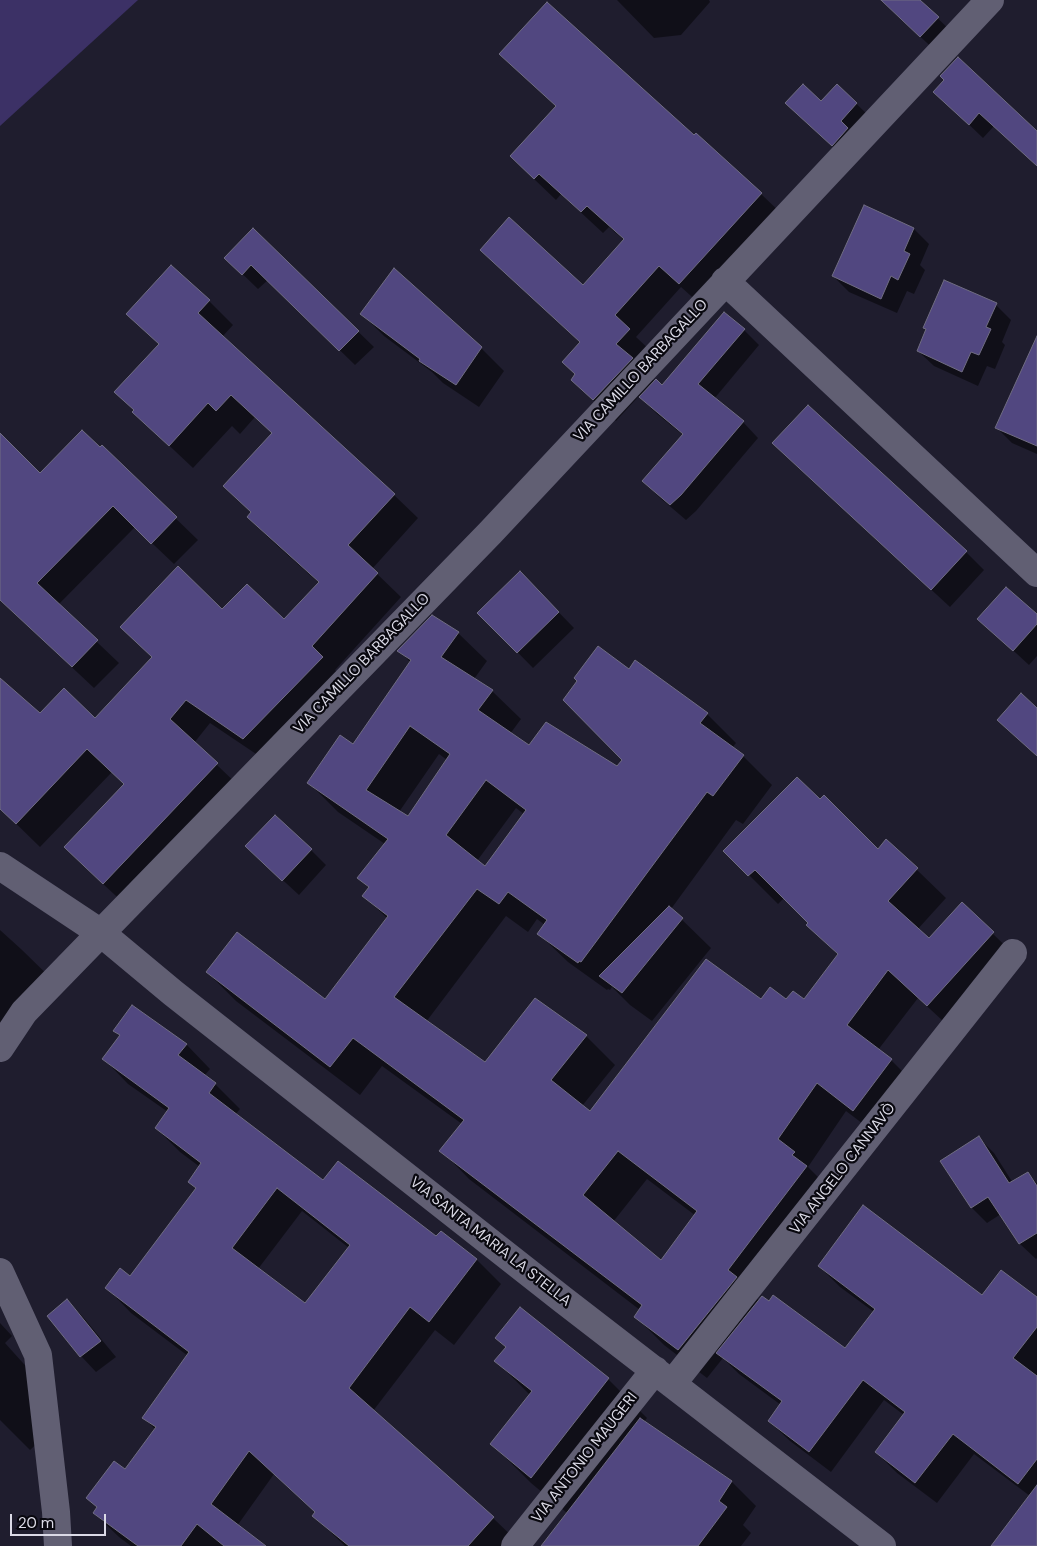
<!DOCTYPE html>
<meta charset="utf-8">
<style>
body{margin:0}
#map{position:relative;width:1037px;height:1546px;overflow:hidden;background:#1f1d2e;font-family:"DM Sans",sans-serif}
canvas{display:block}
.scale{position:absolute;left:10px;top:1514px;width:96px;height:22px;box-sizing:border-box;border:2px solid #dbdae6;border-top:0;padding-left:6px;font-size:15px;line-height:18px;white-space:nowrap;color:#dbdae6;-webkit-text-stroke:4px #09080f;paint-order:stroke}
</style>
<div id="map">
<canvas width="1037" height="1546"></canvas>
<div class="scale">20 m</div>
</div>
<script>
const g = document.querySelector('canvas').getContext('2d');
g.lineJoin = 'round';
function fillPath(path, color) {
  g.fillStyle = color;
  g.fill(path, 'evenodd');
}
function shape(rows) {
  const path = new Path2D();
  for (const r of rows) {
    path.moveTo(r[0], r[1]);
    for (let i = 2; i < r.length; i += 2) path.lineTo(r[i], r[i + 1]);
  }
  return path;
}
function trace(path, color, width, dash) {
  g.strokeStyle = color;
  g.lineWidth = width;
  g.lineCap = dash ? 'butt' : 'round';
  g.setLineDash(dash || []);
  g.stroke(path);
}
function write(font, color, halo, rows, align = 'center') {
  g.font = font + ' "DM Sans",sans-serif';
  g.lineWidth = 4.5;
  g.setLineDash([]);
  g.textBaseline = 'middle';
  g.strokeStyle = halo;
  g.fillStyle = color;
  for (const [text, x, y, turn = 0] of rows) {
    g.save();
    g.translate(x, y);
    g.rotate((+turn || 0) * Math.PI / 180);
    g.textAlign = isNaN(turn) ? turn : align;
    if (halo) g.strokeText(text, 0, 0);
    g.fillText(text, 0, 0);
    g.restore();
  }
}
fillPath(shape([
 [0,0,138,0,0,126]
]), '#3c3166');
fillPath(shape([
 [617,0,709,0,710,2,681,35,654,38],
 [881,0,919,0,958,38,941,56],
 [501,54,694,137,761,194,783,215,701,305,681,287,636,337,651,351,638,365,655,382,662,386,744,330,759,345,714,399,743,422,758,438,696,511,686,520,659,497,644,481,683,435,656,413,639,396,616,421,594,401,573,380,576,375,581,343,481,250,583,287,625,241,609,227,603,233,561,194,556,200,533,178,557,107],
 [837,85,870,117,845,158,800,116,821,103],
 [935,92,1037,133,1037,166,994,126,983,138],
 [865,206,914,229,929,244,920,265,925,270,914,294,907,291,897,313,849,292,833,276],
 [253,230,374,347,355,365,268,280,258,289,226,258],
 [209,301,233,325,222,337,394,495,418,518,372,569,401,597,335,670,346,681,268,762,210,723,194,743,241,788,128,907,89,871,125,784,112,772,40,847,0,808,0,679,40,715,95,720,222,611,284,621,319,583,272,541,248,517,252,513,273,434,255,417,240,434,232,426,193,468,158,435,116,392,160,345,128,314],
 [996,305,1011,320,1002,342,1005,345,995,369,987,366,978,386,934,366,918,351,927,331,924,327],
 [362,314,481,348,504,371,479,407,443,383,432,372,384,336],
 [1037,362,1037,454,1012,443,997,428],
 [0,435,40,475,100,449,102,447,198,540,174,564,135,527,58,605,119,663,94,688,0,600],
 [793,462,966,552,984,570,950,607],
 [535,588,574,628,533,668,479,613],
 [1037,616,1037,656,1029,665,979,619],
 [458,633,487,661,474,679,492,691,521,719,510,734,530,747,618,767,623,760,629,671,636,662,707,714,736,743,732,748,743,756,772,785,743,824,736,820,671,909,711,948,652,1021,630,1005,612,987,610,990,608,989,607,990,568,962,539,934,545,925,537,919,528,932,506,916,426,1022,485,1064,535,1000,586,1036,615,1065,582,1106,591,1112,761,1001,804,1001,839,956,808,925,810,923,784,898,778,904,725,851,820,801,878,850,887,841,946,898,917,930,929,940,962,904,1022,962,956,1033,918,998,878,1050,891,1060,920,1089,883,1139,846,1111,808,1167,823,1182,757,1299,845,1349,874,1312,840,1287,819,1266,982,1296,1037,1299,1037,1375,1036,1377,1037,1378,1037,1546,992,1546,1030,1496,974,1454,937,1503,897,1473,876,1452,904,1415,884,1400,831,1472,790,1441,769,1421,781,1405,739,1374,723,1358,707,1378,664,1345,635,1316,640,1310,469,1179,441,1150,462,1124,382,1066,360,1095,236,1001,207,972,325,1001,388,919,364,896,370,889,359,878,385,844,338,812,309,783,354,746,411,663,399,650],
 [439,754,447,760,408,817,399,812],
 [516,808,524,814,485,868,477,861],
 [647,1179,696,1216,661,1262,613,1222],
 [311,850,326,865,299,895,262,861],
 [0,930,21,949,59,986,0,1061],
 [115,1031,186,1044,210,1069,204,1076,215,1084,240,1109,235,1115,324,1182,436,1238,441,1233,477,1260,501,1284,454,1345,435,1330,373,1411,493,1518,518,1542,514,1546,345,1546,314,1516,316,1513,274,1474,237,1526,264,1546,131,1546,119,1537,94,1513,98,1508,87,1498,126,1471,156,1430,143,1417,188,1356,131,1313,107,1288,131,1278,197,1189,189,1182,200,1167,180,1152,156,1128,168,1112,128,1084,104,1059,121,1036],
 [302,1211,349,1248,305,1305,258,1269],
 [979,1138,994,1153,1013,1183,1028,1174,1037,1183,1037,1258,1036,1259,1020,1244,1001,1214,987,1223,971,1207],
 [67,1301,83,1317,116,1357,96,1372,81,1356,49,1316],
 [0,1323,12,1336,5,1343,32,1373,58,1424,30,1450,0,1420],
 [497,1338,608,1379,647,1418,644,1422,732,1482,756,1506,743,1525,751,1533,741,1546,541,1546,567,1513,531,1483,492,1444,530,1395,496,1361,507,1348]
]), '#0007');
const building = shape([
 [881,0,920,0,939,17,920,37,881,0],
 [547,2,694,135,696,133,762,193,679,284,659,266,615,315,630,329,616,344,633,358,593,400,571,380,575,374,562,362,580,342,480,250,509,217,583,285,624,239,587,206,581,212,539,174,534,179,510,156,556,106,499,54,547,2],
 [958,57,1037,131,1037,166,979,113,969,125,933,92,944,80,940,76,958,57],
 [803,84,821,101,837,84,857,103,841,121,848,128,832,146,785,103,803,84],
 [864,205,914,228,904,251,910,254,898,280,891,276,881,299,832,276,864,205],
 [253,228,359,331,339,351,251,265,242,275,224,258,253,228],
 [171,265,210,300,198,313,395,494,348,545,378,573,312,646,323,657,243,739,186,700,170,719,218,763,103,884,64,847,124,784,87,749,16,824,0,809,0,678,40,713,64,688,95,718,152,657,120,627,178,566,222,609,247,584,284,619,319,582,247,517,251,512,223,486,272,433,231,395,216,411,208,403,169,446,132,412,134,410,114,392,159,344,126,314,171,265],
 [394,268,482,347,456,385,419,361,420,359,360,314,394,268],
 [944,280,997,303,986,327,991,329,979,355,971,352,962,372,917,351,926,329,923,328,944,280],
 [724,312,745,329,698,384,744,421,681,495,670,505,642,481,683,434,639,397,656,379,662,385,724,312],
 [1037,336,1037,446,995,428,1037,336],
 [808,405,967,551,931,590,772,443,808,405],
 [82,430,100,447,102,445,177,517,151,544,113,506,37,583,98,640,72,667,0,600,0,433,40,473,82,430],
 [520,571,559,612,517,653,477,613,520,571],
 [1006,587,1037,614,1037,624,1013,651,977,619,1006,587],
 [432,615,459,632,441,657,493,690,478,710,529,745,546,722,617,766,622,760,563,700,577,681,574,678,598,646,629,669,635,660,708,713,700,723,744,755,713,796,707,792,581,962,579,961,578,963,537,934,547,920,508,892,499,904,477,889,394,997,485,1062,535,998,587,1035,551,1080,590,1111,706,959,761,999,770,987,786,999,793,991,804,999,838,954,806,925,808,923,755,870,748,876,723,851,797,777,820,799,824,795,878,849,886,839,918,868,888,901,929,938,962,902,994,932,927,1006,888,970,847,1025,892,1059,853,1111,817,1083,778,1139,795,1152,792,1155,807,1166,728,1270,737,1277,678,1350,634,1317,642,1305,439,1151,464,1120,353,1038,330,1067,206,972,237,932,325,999,388,916,362,896,369,887,357,878,388,839,307,783,340,735,353,744,411,660,397,651,432,615],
 [410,726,450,754,408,816,366,790,410,726],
 [486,780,526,810,485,866,446,835,486,780],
 [618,1151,697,1211,661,1260,583,1195,618,1151],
 [1021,693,1037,708,1037,756,997,720,1021,693],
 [275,815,312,849,282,881,245,846,275,815],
 [669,906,683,918,622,993,599,976,669,906],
 [132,1005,187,1044,178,1055,216,1083,209,1093,323,1180,338,1161,436,1236,441,1231,477,1259,429,1322,410,1307,349,1388,494,1517,468,1546,349,1546,312,1516,315,1512,249,1451,211,1504,266,1546,224,1546,197,1524,181,1546,138,1546,93,1513,97,1507,86,1498,114,1461,125,1469,156,1427,142,1418,189,1352,105,1288,120,1268,130,1276,196,1188,188,1182,201,1163,155,1128,169,1108,102,1059,120,1035,113,1031,132,1005],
 [277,1188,350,1245,305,1303,232,1248,277,1188],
 [979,1136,1009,1183,1028,1172,1037,1186,1037,1233,1019,1244,988,1197,971,1208,940,1161,979,1136],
 [863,1205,982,1295,1001,1270,1037,1297,1037,1327,1013,1358,1037,1376,1037,1459,1018,1484,953,1434,915,1483,875,1452,905,1412,863,1380,809,1452,768,1421,782,1401,716,1353,762,1296,769,1301,773,1295,845,1348,875,1309,818,1266,863,1205],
 [67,1299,101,1341,80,1357,47,1316,67,1299],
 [520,1307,609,1378,531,1478,490,1444,532,1391,494,1361,506,1347,495,1338,520,1307],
 [640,1418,732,1481,719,1501,727,1507,698,1546,541,1546,640,1418],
 [1037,1485,1037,1546,991,1546,1037,1485]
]);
fillPath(building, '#514780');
trace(building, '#706d82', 1);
trace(shape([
 [725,281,1037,573],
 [0,866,101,933,173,993,562,1299,882,1546],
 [0,1048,24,1012,490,533,990,0],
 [0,1272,38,1355,56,1512,58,1546],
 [672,1384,1013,953],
 [515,1546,655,1370]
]), '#615f73', 28);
write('15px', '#dbdae6', '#09080f', [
 ["VIA CAMILLO BARBAGALLO",641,371,-47],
 ["VIA CAMILLO BARBAGALLO",362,664,-46],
 ["VIA ANGELO CANNAVÒ",843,1169,-52],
 ["VIA SANTA MARIA LA STELLA",490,1242,38],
 ["VIA ANTONIO MAUGERI",585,1458,-52]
]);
</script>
